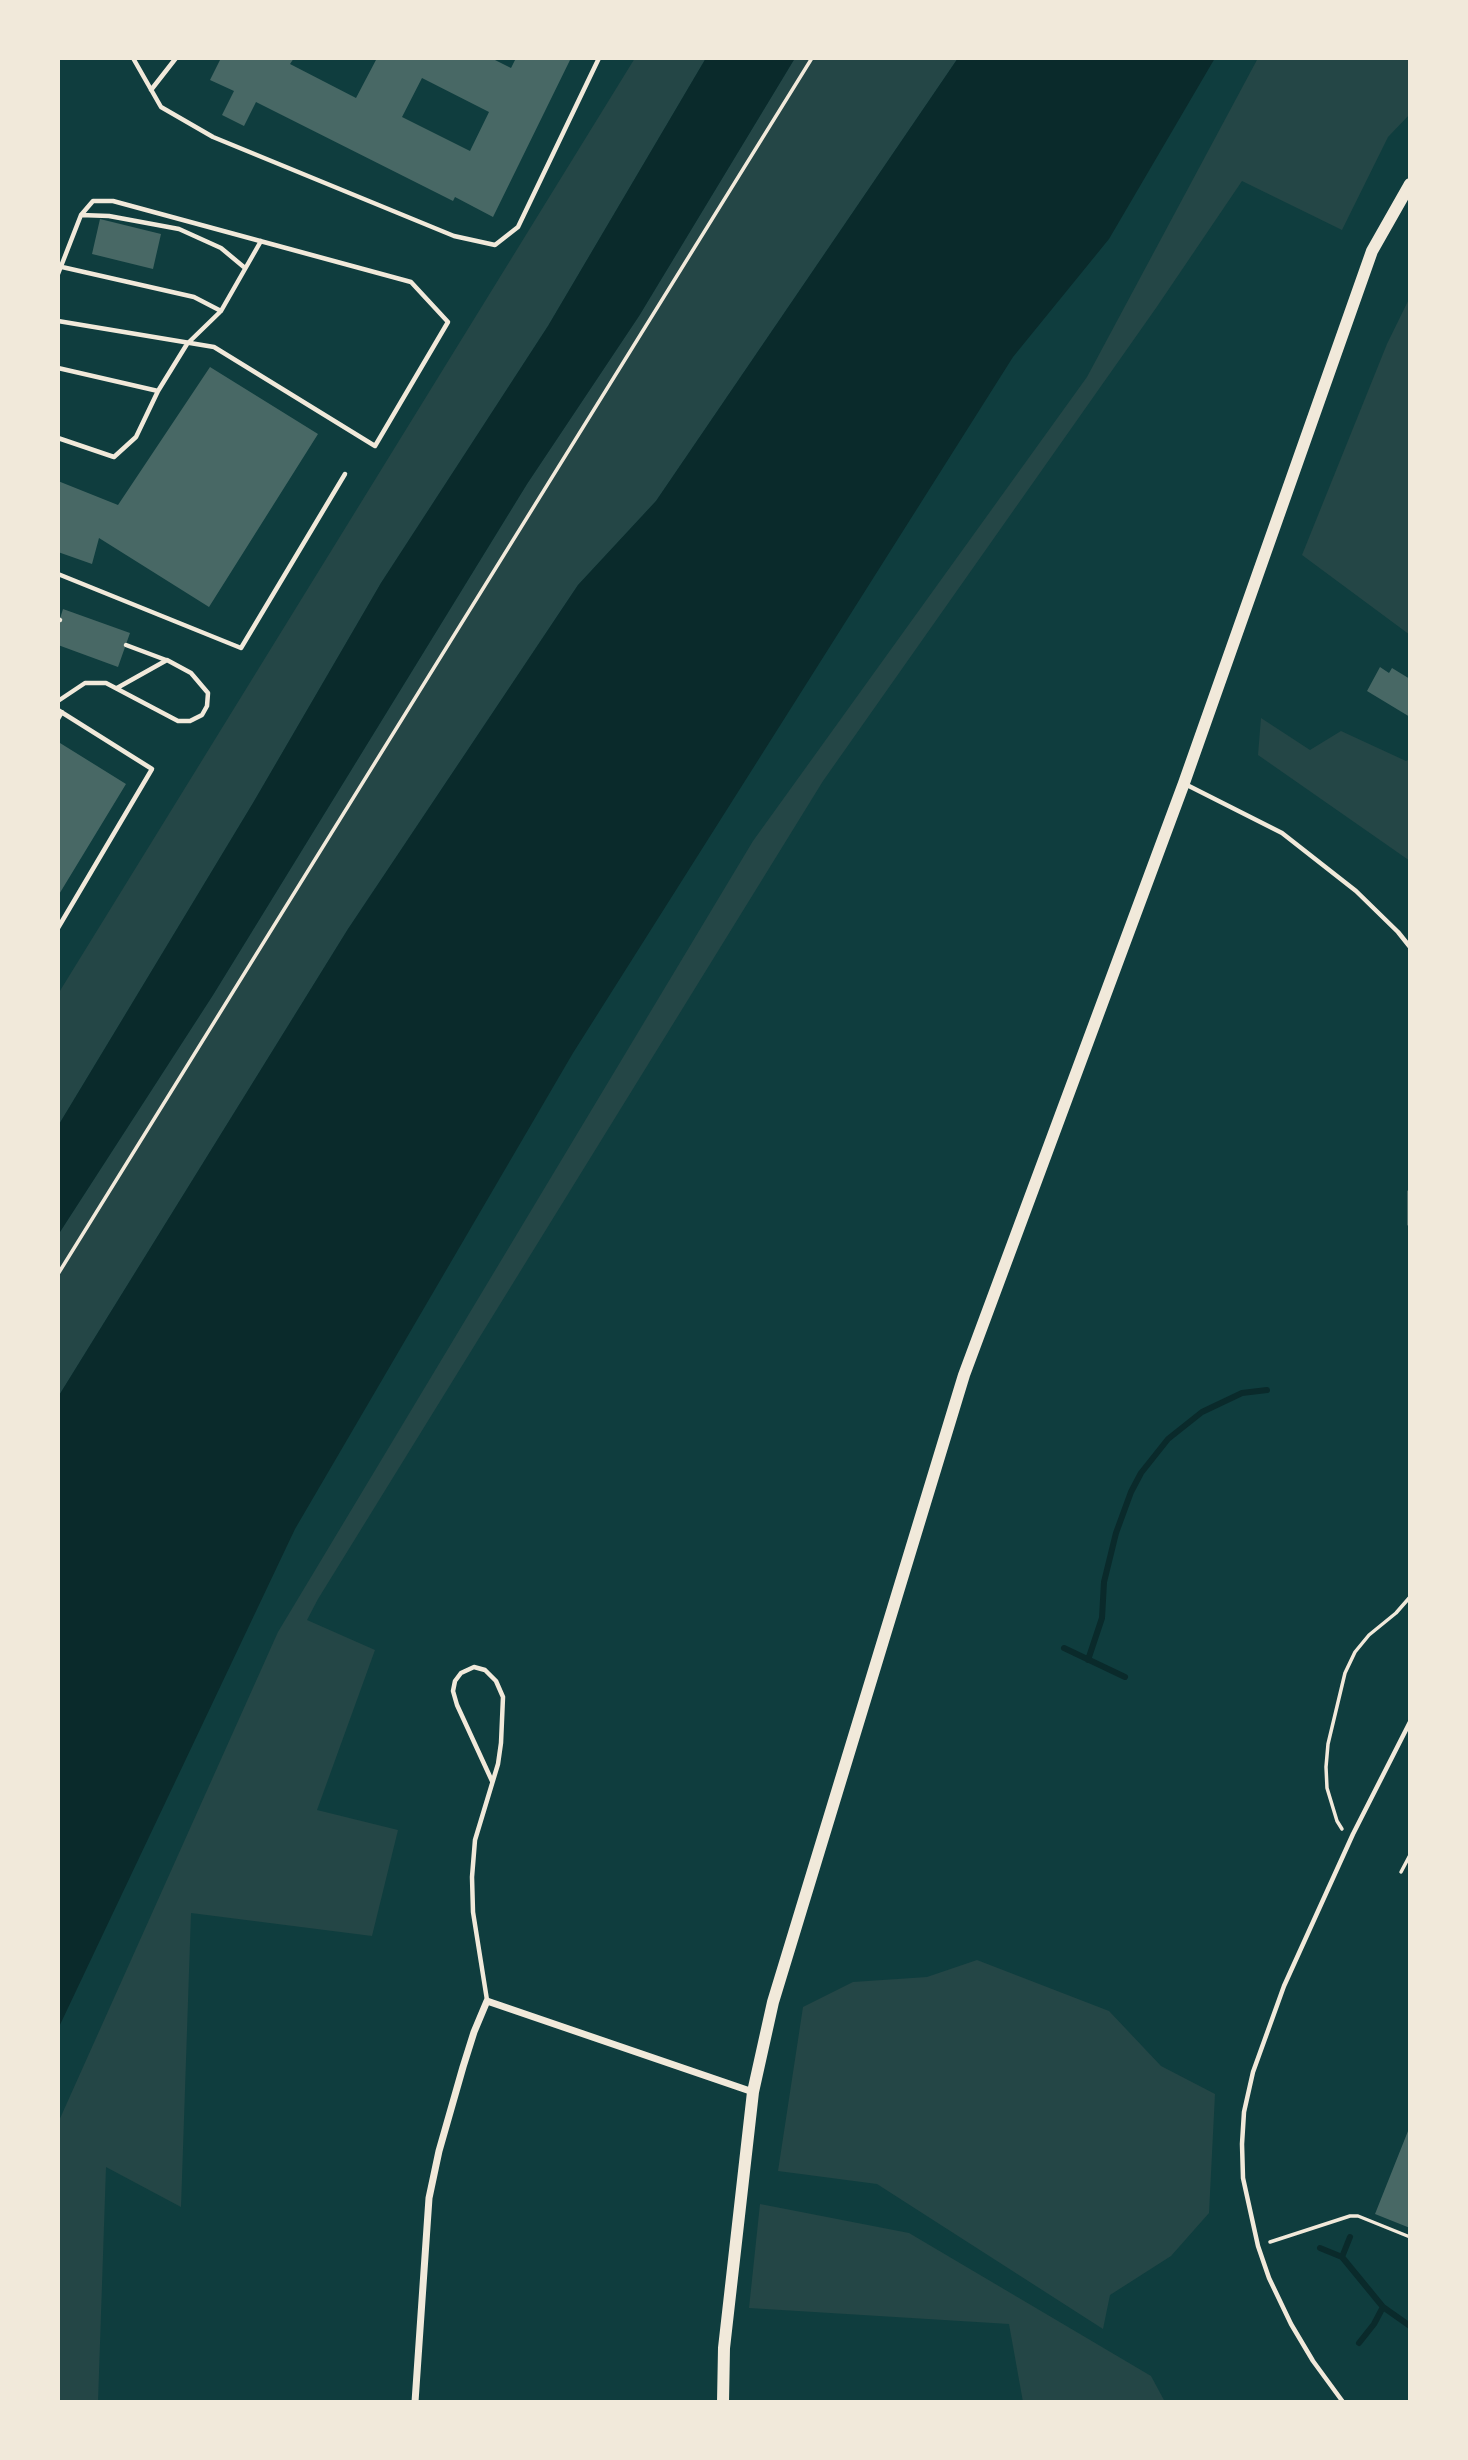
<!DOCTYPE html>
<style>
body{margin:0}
#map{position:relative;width:1468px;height:2460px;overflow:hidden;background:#0f3d3e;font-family:Cabin,sans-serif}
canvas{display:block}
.frame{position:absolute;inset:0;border:60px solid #f1e9da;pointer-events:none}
</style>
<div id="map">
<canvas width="1468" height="2460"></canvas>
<div class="frame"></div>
</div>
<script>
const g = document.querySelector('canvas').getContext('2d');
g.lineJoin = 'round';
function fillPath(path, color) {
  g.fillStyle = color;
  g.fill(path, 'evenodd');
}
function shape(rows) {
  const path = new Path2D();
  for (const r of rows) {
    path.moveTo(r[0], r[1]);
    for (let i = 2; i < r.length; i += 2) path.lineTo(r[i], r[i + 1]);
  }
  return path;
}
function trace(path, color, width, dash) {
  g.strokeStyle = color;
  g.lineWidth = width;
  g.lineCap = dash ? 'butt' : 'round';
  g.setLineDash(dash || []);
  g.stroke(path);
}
fillPath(shape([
 [635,58,706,58,548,326,381,583,253,803,58,1126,58,994],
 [795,58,958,58,656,501,578,585,348,929,58,1397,58,1235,213,995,527,484,639,316],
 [1258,58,1410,58,1410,114,1388,137,1342,230,1242,181,1156,308,823,781,318,1599,307,1620,375,1650,317,1810,398,1830,372,1936,191,1913,181,2207,106,2167,98,2402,58,2402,58,2123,278,1632,753,841,1087,377],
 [1410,297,1410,635,1302,555,1387,344],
 [1261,718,1310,750,1341,731,1406,761,1410,759,1410,861,1258,755],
 [977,1960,1109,2011,1161,2066,1215,2094,1209,2213,1171,2256,1110,2295,1103,2329,877,2184,778,2171,803,2007,853,1982,927,1977],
 [760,2204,909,2233,1151,2376,1165,2402,1023,2402,1009,2324,749,2308]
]), '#244646');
fillPath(shape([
 [706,58,795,58,639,316,527,484,213,995,58,1235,58,1126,253,803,381,583,548,326],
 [958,58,1215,58,1109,239,1013,357,573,1053,295,1529,58,2029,58,1397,348,929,578,585,656,501]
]), '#0a2a2b');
trace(shape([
 [1064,1648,1125,1677],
 [1088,1660,1102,1618,1104,1582,1116,1533,1131,1492,1141,1473,1168,1439,1202,1412,1242,1393,1267,1390],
 [1320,2248,1342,2257,1383,2307,1410,2326],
 [1342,2257,1350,2237],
 [1359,2343,1374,2324,1383,2307]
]), '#0a2a2b', 6);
fillPath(shape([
 [221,58,294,58,290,64,356,98,377,58,491,58,511,68,516,58,571,58,493,217,455,197,453,201,256,102,244,126,222,115,234,91,210,80],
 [422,78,489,112,470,151,402,117],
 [100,219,161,234,153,269,92,254],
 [210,367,318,434,209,607,99,538,92,564,58,552,58,481,118,505],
 [63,609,130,633,118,667,58,645,58,625],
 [1380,667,1389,673,1392,668,1410,679,1410,717,1367,691],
 [60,743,126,784,58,896,58,747],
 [1410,2126,1410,2228,1375,2214]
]), '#486865');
trace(shape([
 [58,1274,812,58],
 [1342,1829,1337,1821,1327,1788,1326,1767,1328,1744,1345,1673,1355,1652,1369,1635,1396,1613,1410,1597],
 [1401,1872,1410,1855],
 [1270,2242,1350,2216,1358,2216,1410,2237]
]), '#f1e9da', 3.5);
trace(shape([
 [133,58,161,107,213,137,454,236,495,245,518,227,599,58],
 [151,90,176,58],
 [81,215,109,216,179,229,221,248,245,268],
 [62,267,194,297,221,311],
 [58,274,81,215,93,201,113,201,411,282,448,322,375,446,214,347,58,321],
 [58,368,158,391],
 [58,438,114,457,136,437,158,391,187,344,221,311,261,241],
 [58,574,241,648,345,474],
 [58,619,60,620],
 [126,645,166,660],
 [58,701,85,683,106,683,178,721,190,721,202,715,207,706,208,693,191,673,167,660,117,688],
 [58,710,152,769,58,928],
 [58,719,62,712],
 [1185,784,1282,833,1356,891,1398,932,1410,947],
 [1410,1191,1410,1225],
 [487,2000,473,1912,472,1877,475,1840,498,1764,501,1743,503,1697,496,1681,485,1670,474,1667,461,1673,455,1681,453,1691,457,1705,492,1781],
 [1343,2402,1313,2361,1291,2324,1269,2278,1258,2246,1243,2178,1242,2144,1244,2112,1253,2072,1284,1986,1353,1834,1410,1722]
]), '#f1e9da', 4.5);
trace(shape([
 [415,2402,429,2198,439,2151,463,2067,474,2032,487,2001,753,2092]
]), '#f1e9da', 7);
trace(shape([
 [723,2402,724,2348,753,2092,773,2002,964,1375,1184,783,1372,251,1410,184]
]), '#f1e9da', 12);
</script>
